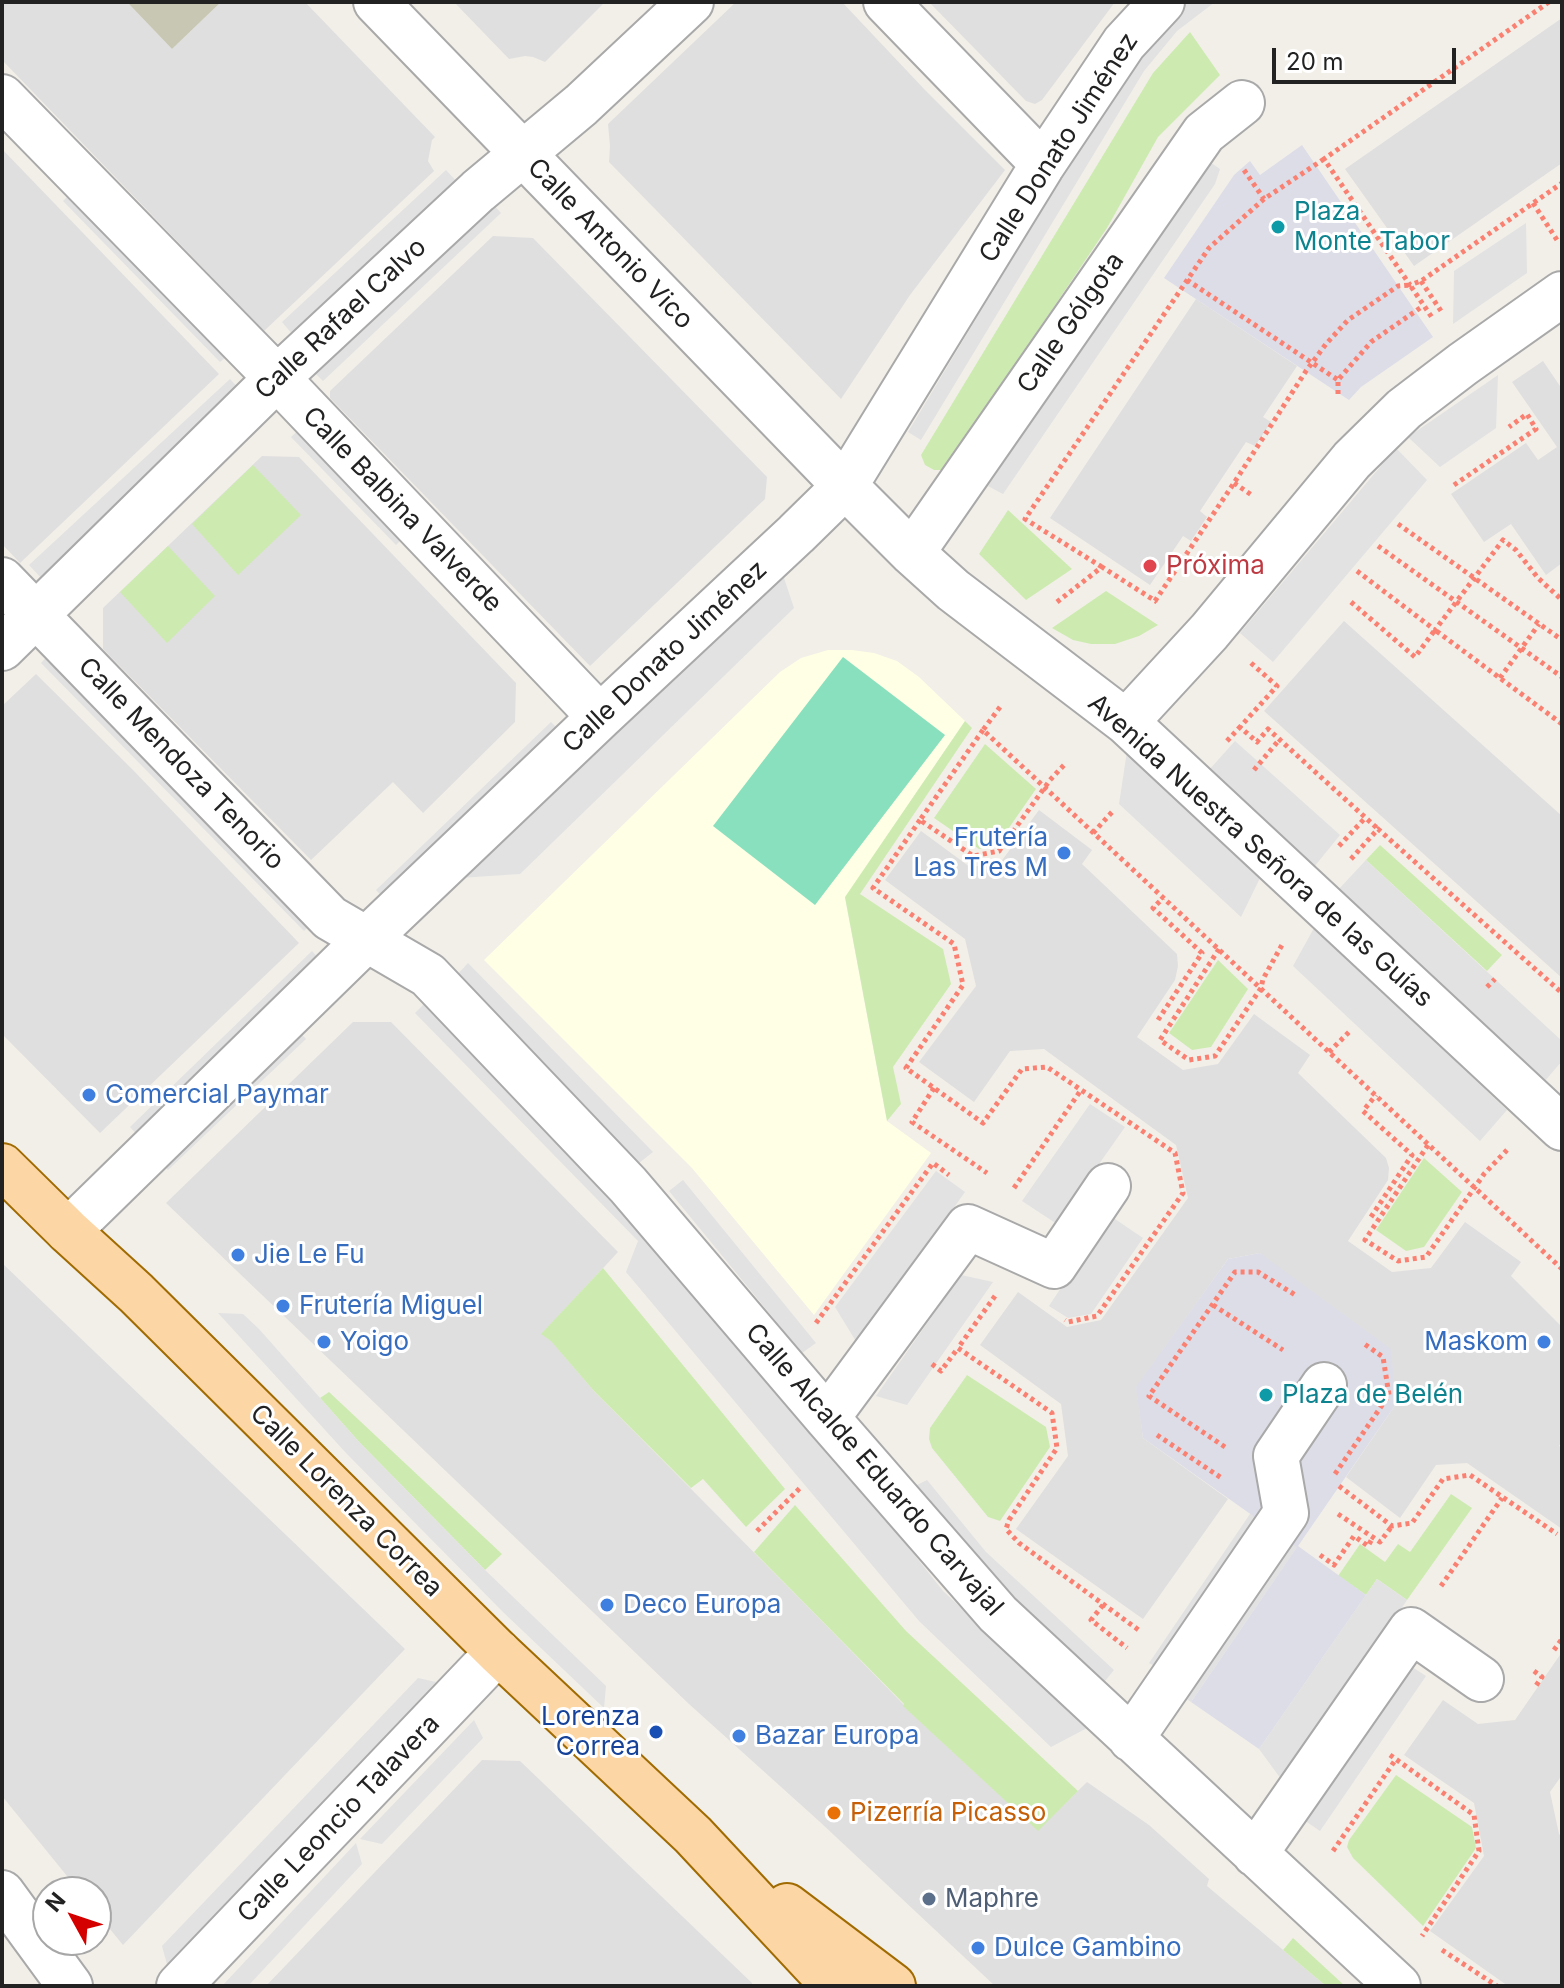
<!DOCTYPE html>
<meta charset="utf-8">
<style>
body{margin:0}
#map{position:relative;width:1564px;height:1988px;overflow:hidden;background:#f2efe9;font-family:Inter,sans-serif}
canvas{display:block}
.frame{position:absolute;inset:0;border:4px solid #222;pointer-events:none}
.north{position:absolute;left:32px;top:1876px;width:80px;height:80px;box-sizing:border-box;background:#fff;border:2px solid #a7a7a7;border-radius:50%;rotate:310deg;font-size:22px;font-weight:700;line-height:32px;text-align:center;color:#222}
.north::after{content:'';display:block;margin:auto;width:28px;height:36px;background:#d40000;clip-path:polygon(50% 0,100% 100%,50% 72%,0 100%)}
.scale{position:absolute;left:1272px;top:48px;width:184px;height:36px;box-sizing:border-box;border:4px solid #222;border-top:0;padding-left:10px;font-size:24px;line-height:28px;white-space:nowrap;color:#222;-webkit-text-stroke:6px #fff;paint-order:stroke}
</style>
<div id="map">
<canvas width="1564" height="1988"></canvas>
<div class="frame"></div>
<div class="north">N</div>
<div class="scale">20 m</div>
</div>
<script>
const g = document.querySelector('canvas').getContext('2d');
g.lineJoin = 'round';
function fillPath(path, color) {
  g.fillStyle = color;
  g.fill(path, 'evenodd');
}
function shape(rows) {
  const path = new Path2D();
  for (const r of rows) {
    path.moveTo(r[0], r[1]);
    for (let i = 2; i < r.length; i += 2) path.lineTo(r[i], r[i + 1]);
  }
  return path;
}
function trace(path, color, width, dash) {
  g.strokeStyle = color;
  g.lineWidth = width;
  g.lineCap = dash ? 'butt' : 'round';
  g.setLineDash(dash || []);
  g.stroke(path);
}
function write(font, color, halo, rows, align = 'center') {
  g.font = font + ' Inter,sans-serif';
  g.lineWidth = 6;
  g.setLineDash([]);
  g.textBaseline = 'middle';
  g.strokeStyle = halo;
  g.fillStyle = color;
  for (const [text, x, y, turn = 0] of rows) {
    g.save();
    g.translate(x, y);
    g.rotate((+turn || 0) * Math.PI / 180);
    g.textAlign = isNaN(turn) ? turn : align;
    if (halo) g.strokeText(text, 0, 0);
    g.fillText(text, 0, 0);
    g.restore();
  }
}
fillPath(shape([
 [2,2,127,2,172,49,221,2,305,2,435,137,432,140,428,161,434,171,264,331,2,60],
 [454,2,605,2,545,62,533,57,525,56,509,59],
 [736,2,842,2,925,90,1005,170,910,295,841,399,609,162,610,146,608,124],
 [929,2,1115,2,1042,100,1035,104,1026,101],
 [1562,18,1562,163,1414,266,1345,169],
 [2,149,219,374,20,563,2,544],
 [493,236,533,238,767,477,765,499,590,666,330,398,330,391],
 [1196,299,1297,366,1263,417,1271,422,1255,446,1246,442,1200,511,1207,517,1191,541,1183,536,1150,585,1050,518],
 [1543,361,1562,389,1562,563,1546,575,1511,524,1484,542,1451,494,1526,443,1538,460,1557,447,1512,382],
 [262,456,299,457,516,683,515,722,423,813,393,782,311,860,103,649,103,608],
 [1344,621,1562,816,1562,978,1264,711],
 [36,674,133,770,299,943,100,1133,2,1034,2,706],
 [1039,810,1092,850,1082,864,1177,954,1178,966,1175,980,1137,1037,1183,1070,1218,1064,1254,1014,1310,1055,1298,1073,1386,1158,1389,1168,1388,1180,1348,1241,1392,1272,1431,1268,1465,1222,1521,1262,1511,1276,1562,1327,1562,1441,1559,1446,1562,1448,1562,1529,1467,1463,1436,1465,1400,1518,1346,1477,1396,1404,1260,1253,1228,1259,1137,1387,1143,1438,1228,1499,1143,1619,1016,1529,1068,1456,1061,1404,980,1345,1018,1292,1067,1327,1101,1320,1188,1198,1176,1145,1044,1049,1010,1051,974,1102,919,1062,976,986,965,939,885,880,921,831,970,867,1000,863],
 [353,1022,391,1022,618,1252,542,1334,551,1340,593,1390,816,1615,904,1705,904,1706,1038,1830,1087,1782,1149,1825,1209,1879,1207,1886,1326,1986,995,1986,820,1822,689,1704,166,1203],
 [2,1263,405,1649,123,1945,96,1912,96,1892,80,1892,2,1796],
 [1562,1652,1562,1775,1550,1792,1559,1834,1562,1837,1562,1986,1508,1986,1430,1931,1484,1856,1474,1803,1404,1755,1443,1700,1478,1724,1515,1720],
 [482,1760,520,1761,752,1983,752,1986,266,1986]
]), '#e0dfdf');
fillPath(shape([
 [828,650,852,650,874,653,897,661,919,677,965,721,845,898,887,1121,931,1153,814,1315,692,1168,484,960,780,672,801,658]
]), '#ffffe5');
fillPath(shape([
 [127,2,221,2,172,49]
]), '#c7c7b4');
fillPath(shape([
 [1190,32,1220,75,1158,137,1107,228,944,470,934,470,925,465,921,455,1153,73],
 [253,465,301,515,238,575,192,524],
 [1008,510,1072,569,1026,600,979,554],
 [168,546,215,596,167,643,120,592],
 [1106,591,1158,625,1139,636,1115,644,1091,644,1073,640,1052,628],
 [965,721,972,728,860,894,943,949,951,984,893,1067,901,1104,887,1121,845,897],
 [985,744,1036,789,997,845,979,849,934,818],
 [1380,845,1502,955,1487,971,1366,860],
 [1218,960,1248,989,1211,1047,1192,1050,1169,1033],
 [1424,1158,1462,1192,1424,1247,1406,1251,1376,1230],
 [603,1268,785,1489,746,1527,703,1479,691,1488,593,1390,551,1341,541,1334],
 [967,1375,1046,1427,1050,1447,1000,1521,988,1517,932,1448,929,1439,930,1428],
 [329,1392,502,1554,485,1570,360,1443,320,1398],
 [1451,1494,1472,1508,1407,1600,1377,1579,1366,1595,1338,1576,1360,1544,1385,1562,1398,1544,1410,1552],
 [795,1505,906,1631,1078,1791,1038,1831,903,1706,904,1704,754,1552],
 [1396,1775,1472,1827,1476,1848,1423,1926,1353,1858,1347,1847,1349,1840],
 [1293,1938,1345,1986,1326,1986,1283,1950]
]), '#cdebb0');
fillPath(shape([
 [843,657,945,735,815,905,713,826]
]), '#88e0be');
fillPath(shape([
 [1183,2,1215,2,1177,31,1144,71,921,440,908,432,1133,58,1165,17],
 [1207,160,1220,169,1215,184,1003,494,988,486],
 [446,170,458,183,293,335,282,322],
 [75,189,232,352,220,362,63,201],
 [489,200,501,213,323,381,311,369],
 [1526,223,1527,273,1453,324,1454,271],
 [1498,375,1496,428,1440,467,1408,437],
 [230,379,243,393,43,580,29,565],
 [303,426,407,534,396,545,291,437],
 [1396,448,1427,480,1273,662,1240,633],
 [783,575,794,608,520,874,459,878],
 [52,651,316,919,304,931,41,663],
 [551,722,562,733,386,901,376,890],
 [1235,741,1340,835,1314,867,1209,770],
 [1127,751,1260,878,1241,917,1119,804],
 [1366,860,1562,1041,1562,1061,1544,1082,1338,890],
 [1314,928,1507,1110,1480,1141,1293,966],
 [312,951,323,963,142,1140,130,1127],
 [468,963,653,1152,639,1163,456,976],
 [430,998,654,1226,943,1591,1089,1727,1051,1747,919,1621,626,1272,638,1241,415,1013],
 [296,1028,306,1039,168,1170,157,1159],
 [1090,1104,1125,1127,1057,1224,1022,1201],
 [936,1171,965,1192,857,1343,835,1307],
 [683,1180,816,1343,802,1353,669,1191],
 [1109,1215,1143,1238,1091,1314,1068,1318,1049,1306],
 [961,1275,993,1282,907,1405,876,1396],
 [218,1313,243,1314,259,1329,360,1443,485,1570,606,1686,604,1708,503,1612,347,1454],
 [927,1480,986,1552,1114,1670,1105,1681,974,1563,911,1488],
 [1252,1511,1266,1520,1163,1671,1149,1663],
 [1290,1527,1304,1537,1191,1702,1177,1692],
 [1377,1579,1407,1600,1284,1783,1259,1749],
 [1409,1665,1426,1676,1320,1831,1304,1820],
 [418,1678,436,1682,168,1968,162,1946],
 [474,1720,483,1738,382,1844,360,1839],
 [356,1843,362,1864,248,1986,222,1986]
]), '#e2e2e2');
fillPath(shape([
 [1302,145,1433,337,1361,387,1349,400,1164,278,1234,175,1250,161,1260,175],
 [1260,1253,1391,1349,1396,1404,1298,1546,1366,1595,1259,1749,1191,1702,1297,1547,1143,1438,1136,1387,1228,1259]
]), '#dddde8');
const minor = shape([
 [376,2,845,486,912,553,953,590,1126,722,1562,1128],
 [886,2,1043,164],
 [2,97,277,378,600,717],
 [912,553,1204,133,1242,103],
 [2,580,330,918,428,975,628,1185,827,1418,998,1614,1398,1986],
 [2,648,277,378,478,191,581,105,691,2],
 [1126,722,1209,632,1352,460,1404,409,1463,364,1562,294],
 [68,1231,367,939,600,717,796,534,845,486,1043,164,1124,43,1162,2],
 [827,1418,968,1227,1054,1266,1108,1186],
 [1131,1739,1286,1513,1276,1456,1324,1385],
 [1255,1854,1411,1630,1481,1679],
 [2,1893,70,1986],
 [179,1986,498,1652]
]);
const major = shape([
 [2,1166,68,1231,136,1293,498,1652,693,1835,834,1986],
 [787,1906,893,1986]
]);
trace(minor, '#a9a9a9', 48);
trace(major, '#a06b00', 48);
trace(shape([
 [1549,2,1324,159,1410,285,1421,281,1562,183],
 [1244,170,1264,199],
 [1533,203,1557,240],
 [1187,280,1338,380],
 [1421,281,1443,314],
 [1338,394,1338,380,1371,342,1423,306],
 [1234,483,1253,496],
 [1454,485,1536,429,1527,414,1509,427],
 [1398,524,1562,640],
 [1378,546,1562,677],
 [1102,567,1025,519,1209,248,1264,199,1324,159],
 [1357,571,1435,630,1503,540,1516,550,1538,578,1562,600],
 [1155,601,1234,483,1306,371,1326,344,1348,320,1398,286,1410,285,1433,319],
 [1057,602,1102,567,1157,602],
 [1351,602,1415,657,1435,630,1562,724],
 [1251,663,1277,686,1240,727,1257,742,1268,729,1378,829],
 [1500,678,1539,624],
 [1000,707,983,730,1562,1269],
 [983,730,920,820,973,856,999,851,1050,780,1064,765],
 [1227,741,1240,727],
 [1254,770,1279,740],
 [920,820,873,888,954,944,963,985,906,1068,983,1123,1022,1069,1047,1067,1175,1153,1183,1193,1097,1316,1068,1322,1065,1320],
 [1093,833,1113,811],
 [1339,846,1366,817],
 [1351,859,1378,829,1562,993],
 [1219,949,1160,1040,1189,1060,1215,1056,1261,988,1263,979,1283,943],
 [1487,987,1495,979],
 [1158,1020,1202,953,1153,908,1163,898],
 [1329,1052,1350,1031],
 [934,1088,912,1122,987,1173],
 [1428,1145,1365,1240,1398,1261,1426,1257,1484,1174,1507,1150],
 [1014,1188,1081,1090],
 [1371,1217,1412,1155,1363,1111,1376,1095],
 [995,1296,958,1348,1052,1413,1057,1448,1009,1520,1006,1529,1019,1543,1140,1631],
 [1213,1305,1283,1350],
 [816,1323,933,1163,949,1175],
 [932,1364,941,1371,958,1348],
 [1157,1435,1223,1479],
 [1225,1447,1149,1396,1235,1272,1258,1272,1297,1296],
 [1335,1474,1389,1395,1383,1357,1363,1343],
 [1339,1486,1392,1526,1412,1523,1443,1479,1470,1475,1557,1534],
 [1338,1514,1380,1542,1392,1526],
 [757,1531,800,1488],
 [1320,1555,1334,1565,1354,1536,1368,1546,1373,1537],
 [1441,1586,1502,1498],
 [1103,1605,1091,1620,1127,1648],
 [1554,1650,1562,1639],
 [1534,1671,1542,1677,1535,1687],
 [1390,1755,1474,1815,1479,1851,1422,1936],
 [1333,1851,1396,1759],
 [1442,1950,1497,1986]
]), '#fa8072', 5, [4, 4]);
trace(minor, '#fff', 44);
trace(major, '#fcd6a4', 44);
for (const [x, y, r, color] of [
 [1278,227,8,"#0f9aa8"],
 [1150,566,8,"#e0444e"],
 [1064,853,8,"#3f7fe0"],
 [89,1095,8,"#3f7fe0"],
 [238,1255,8,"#3f7fe0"],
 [283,1306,8,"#3f7fe0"],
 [324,1342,8,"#3f7fe0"],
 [1544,1342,8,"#3f7fe0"],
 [1266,1395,8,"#0f9aa8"],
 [607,1605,8,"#3f7fe0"],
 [656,1732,8,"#1a4fb4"],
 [739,1736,8,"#3f7fe0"],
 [834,1813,8,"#e8710a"],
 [929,1899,8,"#5c6f8a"],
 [978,1948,8,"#3f7fe0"]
]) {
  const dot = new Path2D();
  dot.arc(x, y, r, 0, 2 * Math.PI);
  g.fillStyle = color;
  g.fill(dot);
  trace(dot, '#fff', 3);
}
write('26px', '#222', '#fff', [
 ["Calle Donato Jiménez",1059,148,-57],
 ["Calle Antonio Vico",610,244,46],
 ["Calle Rafael Calvo",341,319,-43],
 ["Calle Gólgota",1071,323,-55],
 ["Calle Balbina Valverde",402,510,46],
 ["Calle Donato Jiménez",665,657,-43],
 ["Calle Mendoza Tenorio",181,764,46],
 ["Avenida Nuestra Señora de las Guías",1260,851,42],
 ["Calle Alcalde Eduardo Carvajal",874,1470,49],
 ["Calle Lorenza Correa",346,1501,45],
 ["Calle Leoncio Talavera",339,1819,-46]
]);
write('26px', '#0d838f', '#fff', [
 ["Plaza",1294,212],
 ["Monte Tabor",1294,242],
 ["Plaza de Belén",1282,1395]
], 'left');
write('26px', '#be3a42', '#fff', [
 ["Próxima",1166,566]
], 'left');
write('26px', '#366cbe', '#fff', [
 ["Frutería",1048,838,"right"],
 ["Las Tres M",1048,868,"right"],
 ["Comercial Paymar",105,1095],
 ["Jie Le Fu",254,1255],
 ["Frutería Miguel",299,1306],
 ["Yoigo",340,1342],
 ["Maskom",1528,1342,"right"],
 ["Deco Europa",623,1605],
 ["Bazar Europa",755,1736],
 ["Dulce Gambino",994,1948]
], 'left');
write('26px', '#164399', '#fff', [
 ["Lorenza",640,1717],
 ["Correa",640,1747]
], 'right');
write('26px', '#c56008', '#fff', [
 ["Pizerría Picasso",850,1813]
], 'left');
write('26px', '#4e5e75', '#fff', [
 ["Maphre",945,1899]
], 'left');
</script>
